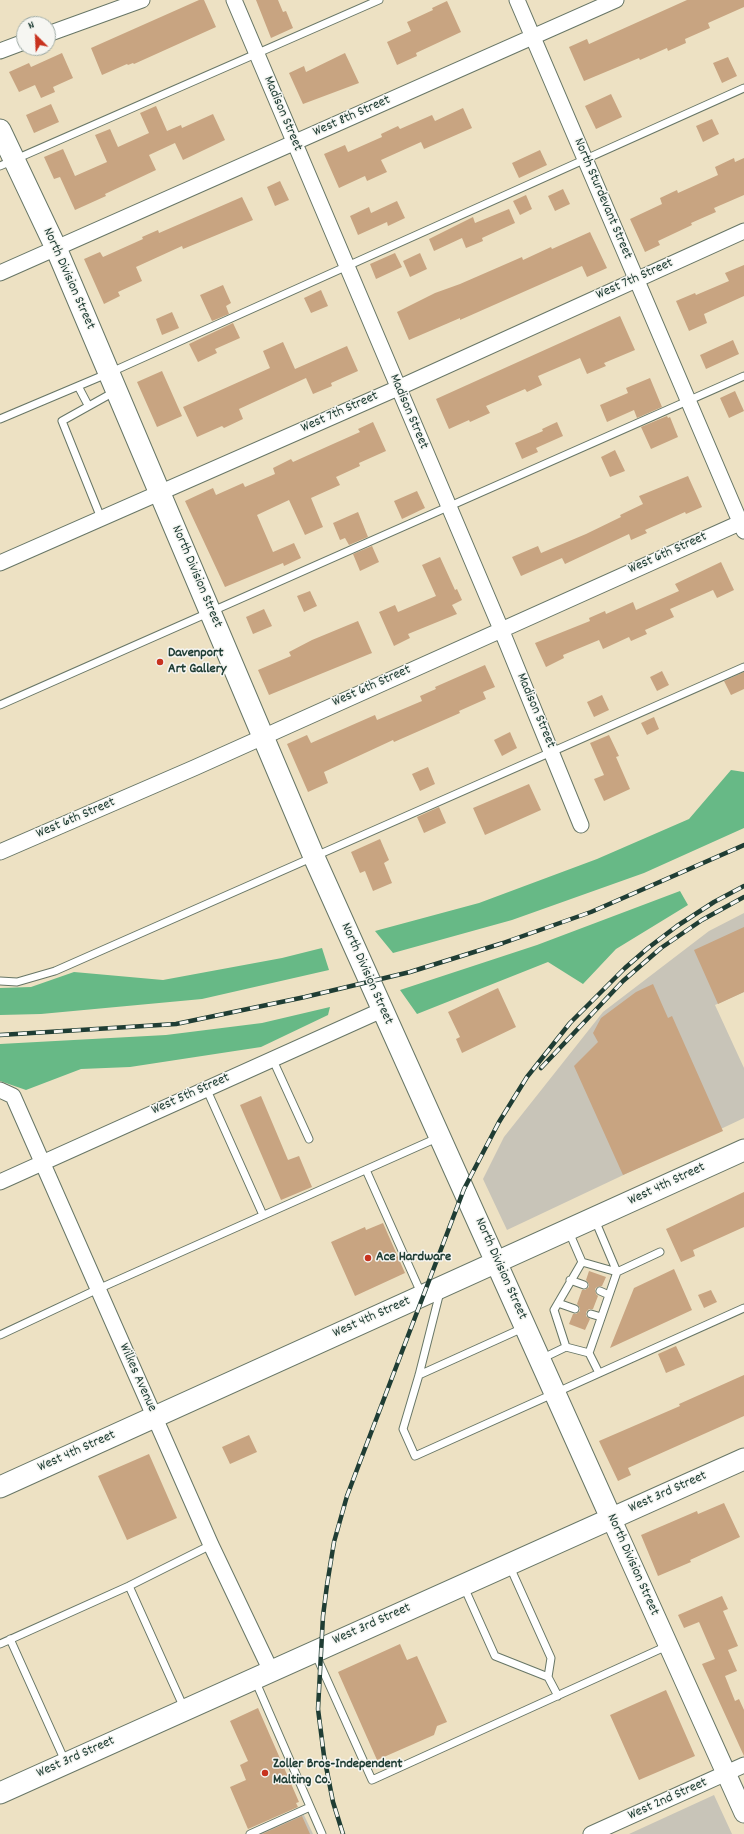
<!DOCTYPE html>
<style>
body{margin:0}
#map{position:relative;width:744px;height:1834px;overflow:hidden;background:#ede1c3;font-family:Dekko,sans-serif}
canvas{display:block}
.north{position:absolute;left:16px;top:16px;width:40px;height:40px;box-sizing:border-box;background:#f6f6f2;border:1px solid #a0aca6;border-radius:50%;rotate:336deg;font-size:11px;font-weight:700;line-height:16px;text-align:center;color:#1f3d34}
.north::after{content:'';display:block;margin:auto;width:14px;height:18px;background:#c8321e;clip-path:polygon(50% 0,100% 100%,50% 72%,0 100%)}
</style>
<div id="map">
<canvas width="744" height="1834"></canvas>
<div class="north">N</div>
</div>
<script>
const g = document.querySelector('canvas').getContext('2d');
g.lineJoin = 'round';
function fillPath(path, color) {
  g.fillStyle = color;
  g.fill(path, 'evenodd');
}
function shape(rows) {
  const path = new Path2D();
  for (const r of rows) {
    path.moveTo(r[0], r[1]);
    for (let i = 2; i < r.length; i += 2) path.lineTo(r[i], r[i + 1]);
  }
  return path;
}
function trace(path, color, width, dash) {
  g.strokeStyle = color;
  g.lineWidth = width;
  g.lineCap = dash ? 'butt' : 'round';
  g.setLineDash(dash || []);
  g.stroke(path);
}
function write(font, color, halo, rows, align = 'center') {
  g.font = font + ' Dekko,sans-serif';
  g.lineWidth = 3;
  g.setLineDash([]);
  g.textBaseline = 'middle';
  g.strokeStyle = halo;
  g.fillStyle = color;
  for (const [text, x, y, turn = 0] of rows) {
    g.save();
    g.translate(x, y);
    g.rotate((+turn || 0) * Math.PI / 180);
    g.textAlign = isNaN(turn) ? turn : align;
    if (halo) g.strokeText(text, 0, 0);
    g.fillText(text, 0, 0);
    g.restore();
  }
}
fillPath(shape([
 [744,913,744,992,715,1005,744,1068,744,1118,507,1230,483,1179,504,1137,603,1012,709,931],
 [714,1795,732,1834,629,1834],
 [303,1813,313,1834,256,1834]
]), '#c8c4b8');
fillPath(shape([
 [731,770,744,772,744,828,644,873,512,920,393,953,375,931,479,903,597,859,689,819],
 [680,891,688,905,616,949,583,984,548,962,417,1014,400,990,537,945],
 [322,948,329,970,202,999,41,1014,0,1015,0,988,31,987,74,972,163,980,282,958],
 [330,1007,328,1015,261,1047,130,1067,81,1069,26,1090,0,1081,0,1044,166,1035,262,1023]
]), '#67b986');
fillPath(shape([
 [199,0,204,0,216,27,134,64,133,63,128,65,127,64,102,75,91,48],
 [256,0,278,0,283,12,286,11,293,28,271,38],
 [687,0,744,0,744,7,708,23,710,28,685,39,686,43,668,51,667,48,640,60,639,58,584,81,569,47,587,39,589,44],
 [447,1,461,32,416,53,417,56,397,65,387,42,411,31,407,22,433,10,432,8],
 [62,53,73,78,53,87,55,92,41,98,35,85,19,92,9,72,29,63,31,67],
 [345,53,359,83,303,104,289,73,304,66,306,72],
 [728,57,737,76,722,83,713,63],
 [611,94,622,117,596,129,585,106],
 [51,104,59,122,34,133,26,115],
 [156,106,167,131,181,125,182,128,213,114,225,140,183,160,175,143,149,155,156,170,105,194,106,196,75,210,60,177,54,179,44,157,63,149,75,176,107,162,95,135,110,129,118,147,149,133,140,113],
 [463,108,472,128,424,149,421,142,381,160,387,172,367,181,365,176,339,188,324,154,345,145,348,152,382,137,381,134,398,126,400,129,432,115,435,121],
 [712,119,719,134,703,142,696,126],
 [540,150,547,165,519,178,512,163],
 [734,158,735,162,744,158,744,195,714,208,716,212,691,223,692,225,658,241,660,245,645,252,630,219,662,204,660,198,677,190,678,193,718,175,715,167],
 [280,181,289,200,275,206,267,187],
 [563,189,570,204,555,211,548,196],
 [526,195,532,209,520,215,513,201],
 [242,197,253,220,183,249,182,246,136,267,142,281,118,292,120,296,104,304,84,259,100,252,103,257,143,239,142,237,158,230,159,233],
 [397,201,405,218,388,226,387,222,358,235,350,216,369,207,371,213],
 [509,209,515,223,482,238,483,241,466,248,462,238,434,251,429,239,473,217,475,223],
 [590,232,607,268,587,277,582,266,460,320,460,318,409,340,397,312,435,293,460,284,522,257,523,260,551,247,552,249],
 [395,253,402,267,376,279,370,264],
 [420,253,427,269,410,277,403,261],
 [744,265,744,296,704,314,707,323,689,331,676,301,695,293,696,295,729,281,725,273],
 [223,285,231,303,226,306,229,314,212,321,200,295],
 [321,290,328,306,311,313,304,298],
 [172,312,179,328,162,335,156,319],
 [620,316,635,350,604,363,606,366,587,374,580,358,538,376,542,385,527,392,525,389,486,406,490,413,470,422,469,420,449,429,436,399],
 [233,323,240,338,215,349,217,353,198,362,189,344],
 [733,340,739,354,706,369,700,355],
 [283,342,295,369,347,346,358,371,331,383,332,386,313,394,306,378,239,409,243,419,224,428,222,426,197,437,183,407,270,368,263,351],
 [162,371,182,416,157,427,137,382],
 [650,378,662,407,637,418,634,410,607,422,600,405,628,393,626,388],
 [735,391,744,411,729,418,720,398],
 [667,416,668,418,670,417,678,437,651,449,641,427],
 [373,422,386,451,359,463,360,466,336,477,340,485,311,498,323,527,305,535,289,500,257,515,273,552,294,543,301,558,284,566,283,563,225,587,185,501,213,488,216,495,243,483,245,487,275,474,273,468,291,459,293,462,333,444,360,432,358,429],
 [557,422,563,436,536,448,538,452,522,459,515,443,543,431,542,429],
 [615,450,625,471,610,477,601,457],
 [688,476,702,507,686,514,685,512,645,530,647,533,631,540,629,534,565,564,562,558,521,576,512,557,538,546,541,553,586,534,621,517,620,515,643,504,639,496],
 [417,491,425,508,402,519,394,501],
 [358,512,368,537,349,545,345,538,340,540,333,523],
 [372,546,379,562,360,571,353,554],
 [440,557,455,590,457,589,462,600,452,605,457,614,408,634,410,638,394,646,379,612,395,605,398,612,436,596,422,565],
 [721,562,734,590,717,598,713,590,670,609,674,617,645,630,647,634,631,641,629,637,603,649,599,640,563,655,564,658,546,667,535,643,590,621,589,618,605,611,606,614,633,602,636,610,679,591,675,584],
 [310,591,317,606,304,612,297,596],
 [264,609,272,626,253,634,246,617],
 [358,621,372,653,269,695,258,670,291,656,289,652,312,640],
 [485,665,495,687,483,692,486,699,459,711,460,713,394,742,393,740,324,772,328,783,308,792,287,744,307,735,311,743,375,715,377,720,422,701,420,696,436,689,435,687],
 [662,671,669,685,657,691,650,677],
 [744,672,744,689,731,695,724,681],
 [602,695,609,710,594,717,587,702],
 [654,717,659,729,647,735,641,723],
 [510,732,517,748,502,756,494,740],
 [609,735,619,756,616,757,630,789,604,801,594,779,604,775,590,743],
 [428,767,435,784,420,791,412,774],
 [529,784,541,810,485,835,473,808],
 [439,807,446,823,424,833,417,817],
 [380,839,389,860,384,863,392,883,373,891,365,871,360,873,351,852],
 [744,927,744,992,718,1004,694,950],
 [653,984,668,1018,672,1016,723,1131,623,1175,574,1066,598,1042,593,1033,601,1018,636,992],
 [498,988,516,1027,462,1053,456,1039,460,1037,448,1012],
 [261,1096,288,1160,299,1156,312,1187,281,1200,240,1105],
 [744,1192,744,1227,693,1250,695,1256,681,1262,666,1229],
 [383,1223,405,1273,355,1296,331,1242,365,1227,366,1230],
 [674,1269,692,1310,610,1348,634,1288],
 [589,1271,606,1277,602,1286,597,1287,595,1289,596,1294,598,1296,593,1309,589,1309,586,1312,586,1316,590,1319,585,1330,569,1324,573,1314,576,1314,580,1311,580,1308,577,1304,582,1290,585,1290,589,1287,589,1284,586,1280],
 [711,1290,717,1302,704,1308,698,1295],
 [676,1346,685,1365,666,1373,658,1354],
 [744,1375,744,1416,628,1468,631,1475,618,1481,599,1441,680,1406,679,1404],
 [249,1435,257,1452,230,1464,222,1447],
 [149,1454,177,1518,127,1540,98,1476],
 [724,1503,740,1537,690,1560,691,1562,658,1576,641,1535,697,1511,698,1514],
 [722,1596,728,1609,723,1611,738,1646,728,1650,737,1671,725,1676,735,1701,739,1699,744,1710,744,1756,702,1664,715,1659,699,1622,684,1628,678,1615],
 [400,1644,407,1660,417,1656,447,1722,437,1726,434,1735,377,1760,338,1672],
 [666,1690,695,1756,639,1780,610,1715],
 [258,1708,299,1802,296,1803,298,1807,248,1829,230,1787,246,1780,240,1765,248,1761,230,1721],
 [302,1816,310,1834,262,1834]
]), '#c8a481');
const service = shape([
 [0,166,379,0],
 [78,386,88,405],
 [0,419,109,373,744,88],
 [101,518,62,421,114,392],
 [0,705,744,376],
 [0,981,17,982,55,971,744,667],
 [272,1058,309,1139],
 [206,1088,263,1215],
 [366,1170,421,1293],
 [569,1232,582,1262,617,1272,660,1252],
 [570,1280,584,1285],
 [600,1291,609,1295],
 [440,1292,419,1375,403,1429,415,1456,744,1308],
 [558,1303,575,1309],
 [591,1314,601,1317],
 [0,1335,98,1289,437,1138],
 [566,1347,589,1353,599,1373],
 [589,1353,617,1272,595,1220],
 [541,1359,566,1347,554,1310,582,1262],
 [419,1375,523,1328],
 [129,1586,184,1708],
 [464,1587,495,1656,548,1677,551,1658,510,1567],
 [10,1639,65,1761],
 [0,1644,129,1586,211,1545],
 [315,1653,372,1780,667,1646],
 [548,1677,558,1696],
 [255,1680,322,1834],
 [250,1834,310,1807]
]);
const minor = shape([
 [234,0,501,629,581,825],
 [517,0,744,531],
 [48,34,142,0],
 [0,51,24,42],
 [0,273,616,0],
 [0,563,398,388,744,231],
 [0,852,194,768,744,521],
 [0,1090,13,1096,211,1545,271,1671],
 [0,1182,382,1010],
 [591,1834,744,1765]
]);
const tertiary = shape([
 [611,1518,744,1813]
]);
const secondary = shape([
 [0,130,56,248,314,857,611,1518],
 [0,1487,744,1150],
 [0,1793,744,1459]
]);
trace(service, '#677666', 9);
trace(minor, '#677666', 17);
trace(tertiary, '#677666', 21);
trace(secondary, '#677666', 23);
trace(service, '#fff', 7);
trace(minor, '#fff', 15);
trace(tertiary, '#fff', 19);
trace(secondary, '#fff', 21);
const rail = shape([
 [0,1035,176,1024,305,997,410,972,503,943,591,912,744,845],
 [541,1068,623,981,661,948,702,920,744,897],
 [343,1834,333,1802,324,1756,318,1709,323,1616,327,1585,334,1542,347,1496,361,1459,464,1189,499,1122,527,1077,570,1023,625,968,648,948,677,926,714,902,744,886]
]);
trace(rail, '#1f3d34', 4.5);
trace(rail, '#f6f6f2', 3, [9]);
for (const [x, y, r, color] of [
 [160,662,4,"#c8321e"],
 [368,1258,4,"#c8321e"],
 [265,1773,4,"#c8321e"]
]) {
  const dot = new Path2D();
  dot.arc(x, y, r, 0, 2 * Math.PI);
  g.fillStyle = color;
  g.fill(dot);
  trace(dot, '#f6f6f2', 1.5);
}
write('14px', '#1f3d34', '#f6f6f2', [
 ["Madison Street",282,114,67],
 ["West 8th Street",352,117,-24],
 ["North Sturdevant Street",602,199,67],
 ["North Division Street",68,279,66],
 ["West 7th Street",635,280,-24],
 ["Madison Street",408,412,67],
 ["West 7th Street",340,413,-24],
 ["West 6th Street",668,554,-24],
 ["North Division Street",196,577,67],
 ["West 6th Street",372,687,-24],
 ["Madison Street",535,711,67],
 ["West 6th Street",76,819,-23],
 ["North Division Street",366,974,66],
 ["West 5th Street",191,1095,-24],
 ["West 4th Street",667,1185,-25],
 ["North Division Street",500,1269,66],
 ["West 4th Street",372,1318,-24],
 ["Wilkes Avenue",137,1378,66],
 ["West 4th Street",77,1452,-24],
 ["West 3rd Street",668,1493,-24],
 ["North Division Street",632,1565,66],
 ["West 3rd Street",372,1625,-24],
 ["West 3rd Street",76,1758,-24],
 ["West 2nd Street",668,1800,-24]
]);
write('bold 14px', '#1f3d34', '#f6f6f2', [
 ["Davenport",168,654],
 ["Art Gallery",168,670],
 ["Ace Hardware",376,1258],
 ["Zoller Bros-Independent",273,1765],
 ["Malting Co.",273,1781]
], 'left');
</script>
